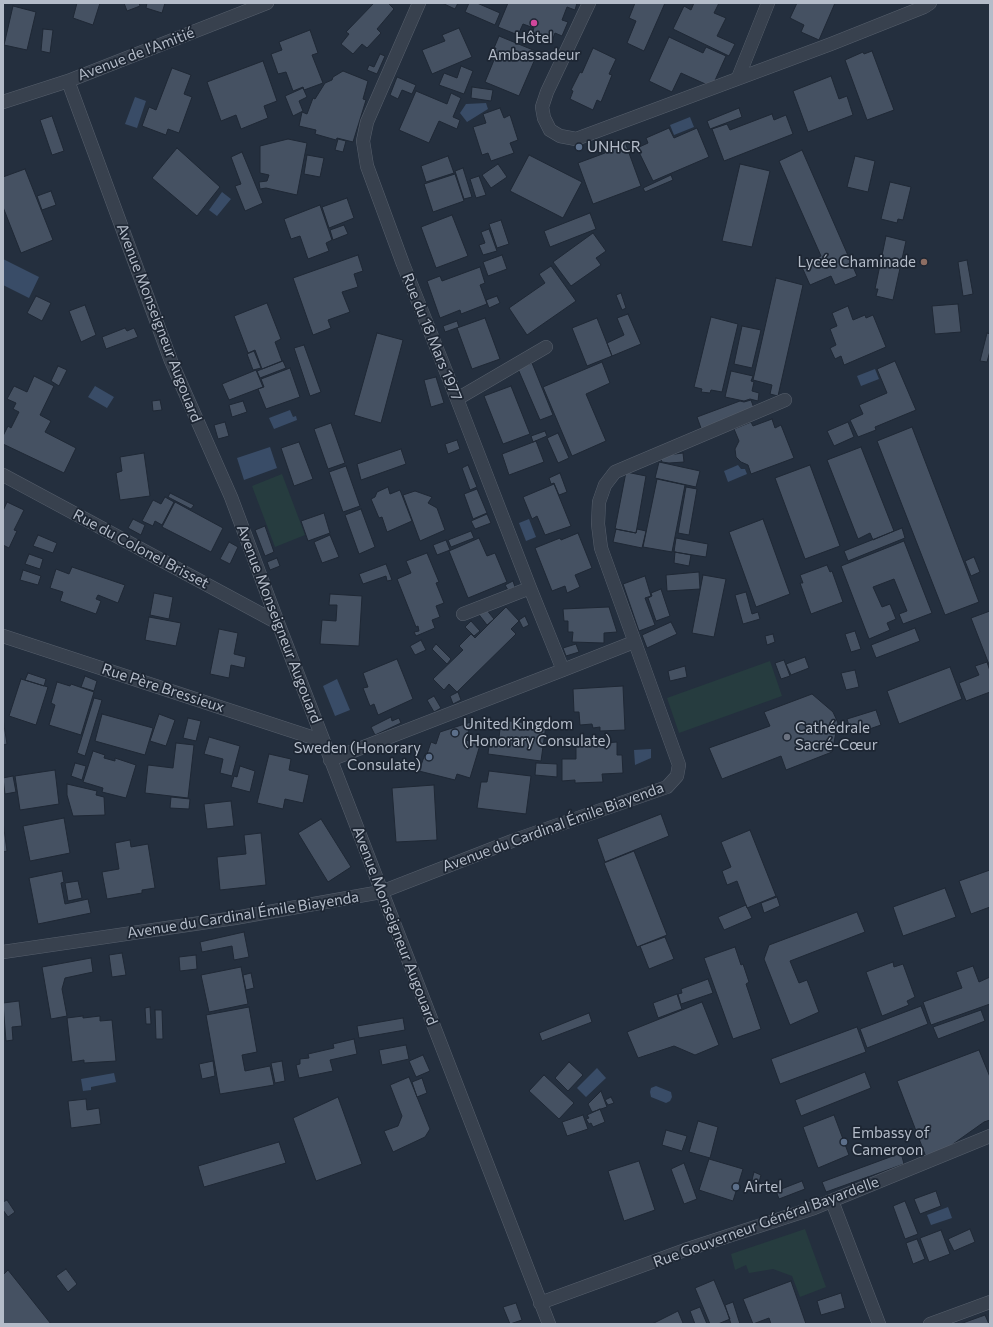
<!DOCTYPE html>
<meta charset="utf-8">
<style>
body{margin:0}
#map{position:relative;width:993px;height:1327px;overflow:hidden;background:#242f3e;font-family:Commissioner,sans-serif}
canvas{display:block}
.frame{position:absolute;inset:0;border:4px solid #b4bcc9;pointer-events:none}
</style>
<div id="map">
<canvas width="993" height="1327"></canvas>
<div class="frame"></div>
</div>
<script>
const g = document.querySelector('canvas').getContext('2d');
g.lineJoin = 'round';
function fillPath(path, color) {
  g.fillStyle = color;
  g.fill(path, 'evenodd');
}
function shape(rows) {
  const path = new Path2D();
  for (const r of rows) {
    path.moveTo(r[0], r[1]);
    for (let i = 2; i < r.length; i += 2) path.lineTo(r[i], r[i + 1]);
  }
  return path;
}
function trace(path, color, width, dash) {
  g.strokeStyle = color;
  g.lineWidth = width;
  g.lineCap = dash ? 'butt' : 'round';
  g.setLineDash(dash || []);
  g.stroke(path);
}
function write(font, color, halo, rows, align = 'center') {
  g.font = font + ' Commissioner,sans-serif';
  g.lineWidth = 3.5;
  g.setLineDash([]);
  g.textBaseline = 'middle';
  g.strokeStyle = halo;
  g.fillStyle = color;
  for (const [text, x, y, turn = 0] of rows) {
    g.save();
    g.translate(x, y);
    g.rotate((+turn || 0) * Math.PI / 180);
    g.textAlign = isNaN(turn) ? turn : align;
    if (halo) g.strokeText(text, 0, 0);
    g.fillText(text, 0, 0);
    g.restore();
  }
}
fillPath(shape([
 [282,474,305,535,275,547,252,486],
 [770,661,782,696,679,733,667,698],
 [805,1229,826,1287,800,1297,792,1276,773,1269,749,1273,746,1265,735,1270,731,1254]
]), '#263c3f');
fillPath(shape([
 [135,97,146,101,137,128,125,124],
 [486,103,488,109,467,122,460,113,466,104],
 [690,117,694,127,674,135,670,125],
 [222,192,231,199,217,216,209,210],
 [3,259,39,277,29,298,3,285],
 [875,369,879,379,861,386,857,376],
 [95,386,114,397,107,408,88,397],
 [290,410,293,417,296,416,297,420,274,429,269,418],
 [270,447,277,468,244,480,237,458],
 [738,465,741,469,745,469,747,474,728,482,724,471],
 [529,519,536,537,526,541,519,523],
 [337,679,350,710,335,716,323,686],
 [651,749,651,758,635,765,634,750],
 [597,1068,606,1078,586,1097,577,1088],
 [114,1073,116,1082,91,1087,91,1090,83,1091,81,1079],
 [656,1086,671,1092,672,1097,670,1101,666,1103,651,1097,650,1092,651,1088],
 [948,1207,952,1218,931,1225,927,1215]
]), '#394c67');
const building = shape([
 [77,3,100,3,93,25,73,18,77,3],
 [124,3,139,3,140,6,127,11,124,3],
 [147,3,165,3,162,13,146,8,147,3],
 [374,3,388,3,394,9,377,29,381,33,367,48,362,44,353,54,341,44,349,34,346,32,374,3],
 [442,3,458,3,455,9,442,3],
 [469,3,477,3,500,13,495,25,465,12,469,3],
 [508,3,577,3,575,10,567,7,562,20,568,22,562,36,555,33,551,44,531,35,534,28,523,24,518,35,498,27,508,3],
 [635,3,665,3,644,51,627,43,636,21,629,18,635,3],
 [694,3,719,3,714,13,726,18,717,36,735,44,729,56,673,29,684,6,691,10,694,3],
 [797,3,835,3,819,40,801,32,804,25,790,18,797,3],
 [13,6,36,12,27,50,4,45,13,6],
 [459,28,472,57,432,74,422,50,445,41,442,35,459,28],
 [43,29,53,30,50,53,41,51,43,29],
 [310,30,318,53,312,55,323,83,304,90,303,87,293,91,286,72,278,74,271,54,282,50,279,42,310,30],
 [499,36,538,52,519,96,485,82,494,60,492,60,496,48,494,48,499,36],
 [669,37,703,53,706,47,726,56,712,87,681,73,672,92,649,81,669,37],
 [593,48,616,59,609,74,612,75,601,102,597,100,593,110,570,99,573,91,571,90,580,72,582,73,593,48],
 [872,51,894,110,867,120,845,60,863,52,864,54,872,51],
 [380,54,385,56,377,74,367,70,369,65,374,67,380,54],
 [263,61,277,101,264,106,268,118,241,129,236,115,221,121,207,82,263,61],
 [461,66,473,71,464,94,439,85,444,73,457,78,461,66],
 [172,68,191,75,184,94,192,97,179,133,168,129,166,135,142,126,149,107,156,110,172,68],
 [343,71,368,81,363,99,366,100,353,142,337,138,336,140,315,134,316,130,299,126,302,112,307,114,313,98,315,99,325,83,332,80,333,77,343,71],
 [831,76,839,99,847,96,853,115,808,132,793,91,831,76],
 [397,77,416,85,412,94,402,90,398,99,390,95,397,77],
 [472,87,493,90,491,101,471,98,472,87],
 [303,88,307,97,299,101,303,111,293,116,285,96,303,88],
 [416,91,447,104,451,93,461,98,453,117,460,120,457,129,439,121,429,143,399,130,416,91],
 [500,108,504,118,510,115,518,140,510,143,514,153,491,161,488,153,482,155,473,127,486,123,483,114,500,108],
 [739,108,742,117,710,129,707,121,739,108],
 [772,114,774,120,786,115,793,134,724,161,712,129,727,124,730,130,772,114],
 [52,116,64,151,52,155,40,120,52,116],
 [669,128,674,138,697,128,709,157,653,181,637,148,648,143,646,138,669,128],
 [288,139,307,143,297,195,266,188,260,189,259,182,267,181,269,175,260,173,260,146,288,139],
 [338,139,346,141,343,152,335,150,338,139],
 [625,142,641,186,593,204,578,163,605,153,603,150,625,142],
 [177,148,220,187,197,216,152,178,177,148],
 [802,150,857,276,835,285,831,276,810,285,801,265,821,256,779,161,802,150],
 [242,152,263,203,245,211,235,186,241,184,231,157,242,152],
 [307,155,324,158,320,177,304,174,307,155],
 [529,155,582,182,563,218,510,191,529,155],
 [448,156,454,173,426,182,421,166,448,156],
 [855,156,875,161,868,192,847,187,855,156],
 [498,164,507,177,491,188,482,175,498,164],
 [740,164,770,171,752,247,722,241,740,164],
 [463,168,472,197,464,199,455,171,463,168],
 [25,169,53,240,21,253,3,207,3,177,25,169],
 [455,174,464,201,433,212,424,184,455,174],
 [671,175,673,180,645,192,643,188,671,175],
 [479,176,486,195,476,198,470,179,479,176],
 [890,182,911,187,903,220,898,219,897,223,881,219,890,182],
 [51,191,56,205,42,210,37,196,51,191],
 [347,198,354,218,329,228,322,207,347,198],
 [320,205,332,240,326,243,329,251,308,259,300,236,291,239,284,219,320,205],
 [590,213,596,229,550,247,544,231,590,213],
 [452,215,468,256,436,268,421,227,452,215],
 [501,220,509,244,497,248,489,224,501,220],
 [344,225,348,234,333,240,330,230,344,225],
 [489,229,497,251,483,255,479,245,485,243,481,232,489,229],
 [593,233,606,251,596,258,601,265,571,286,553,262,593,233],
 [886,236,906,241,893,300,876,296,878,289,875,289,886,236],
 [358,255,363,271,354,274,358,287,342,292,350,312,328,320,331,328,313,335,293,278,358,255],
 [502,255,507,269,488,276,483,262,502,255],
 [967,260,973,294,963,296,958,262,967,260],
 [551,266,576,301,527,335,509,308,545,283,539,274,551,266],
 [480,267,485,283,480,285,487,304,461,314,460,310,440,318,427,281,440,276,442,281,480,267],
 [776,278,803,285,778,396,770,394,772,385,753,380,776,278],
 [621,293,626,308,622,310,616,295,621,293],
 [36,296,51,303,42,321,27,313,36,296],
 [497,296,500,303,489,308,486,300,497,296],
 [267,303,281,339,275,342,282,361,262,369,255,350,248,353,234,316,267,303],
 [958,304,961,332,935,334,932,306,958,304],
 [85,305,96,335,81,342,69,311,85,305],
 [848,306,853,320,865,315,866,318,873,315,886,347,844,365,841,356,835,359,830,348,836,345,830,329,837,326,832,313,848,306],
 [628,314,641,344,612,356,607,343,624,335,617,318,628,314],
 [711,317,738,324,722,392,711,390,710,393,701,392,702,389,694,387,711,317],
 [485,318,500,359,472,369,457,328,485,318],
 [597,318,612,356,587,366,572,328,597,318],
 [457,321,459,327,445,332,443,326,457,321],
 [742,326,761,330,752,368,734,364,742,326],
 [125,328,127,331,134,328,138,337,106,349,102,337,125,328],
 [377,333,403,340,381,423,354,415,377,333],
 [987,333,990,334,990,351,987,362,980,361,987,333],
 [304,345,321,392,310,396,294,348,304,345],
 [254,351,261,368,253,370,247,354,254,351],
 [283,361,286,368,260,378,257,371,283,361],
 [895,361,916,410,875,427,876,430,858,437,850,420,863,414,859,405,887,393,877,369,895,361],
 [602,362,610,383,586,394,606,441,572,456,543,387,602,362],
 [532,363,553,415,540,420,518,369,532,363],
 [58,366,67,370,59,386,51,381,58,366],
 [290,368,300,397,266,409,258,389,264,387,261,379,290,368],
 [256,370,263,387,229,400,222,384,256,370],
 [731,371,753,376,751,381,754,382,752,391,759,393,758,401,750,399,744,401,725,397,731,371],
 [34,376,54,386,40,415,51,421,45,432,76,448,64,473,3,444,3,436,8,426,11,428,19,412,13,409,16,403,7,399,14,386,27,392,34,376],
 [436,377,444,403,431,407,424,380,436,377],
 [511,386,530,434,503,444,484,396,511,386],
 [160,400,162,410,153,411,152,401,160,400],
 [751,400,755,411,702,431,697,417,740,401,744,402,751,400],
 [243,401,247,412,232,417,229,405,243,401],
 [772,419,775,428,781,425,794,458,751,474,748,465,741,462,736,457,735,449,739,441,734,429,751,422,753,426,772,419],
 [225,422,229,436,218,439,214,425,225,422],
 [848,422,854,437,834,446,827,431,848,422],
 [331,423,345,463,328,469,314,429,331,423],
 [912,427,979,602,945,615,877,441,912,427],
 [545,431,547,436,533,442,531,436,545,431],
 [558,433,569,458,558,463,547,438,558,433],
 [457,440,460,449,448,454,445,444,457,440],
 [536,441,544,462,509,475,502,454,536,441],
 [299,442,313,479,294,486,281,448,299,442],
 [861,447,894,531,873,540,870,533,858,539,827,460,861,447],
 [401,449,406,464,361,480,357,464,401,449],
 [144,453,150,496,120,500,116,473,122,471,120,457,144,453],
 [683,453,684,462,669,463,662,462,660,456,683,453],
 [659,462,700,471,696,487,655,478,659,462],
 [468,465,477,487,470,490,462,468,468,465],
 [810,465,840,546,805,559,775,478,810,465],
 [346,466,360,506,343,512,329,472,346,466],
 [626,472,646,476,636,533,615,529,626,472],
 [560,473,567,492,559,495,554,483,551,484,549,478,560,473],
 [657,479,685,485,672,552,643,547,657,479],
 [554,484,571,526,545,535,537,516,532,519,523,497,554,484],
 [388,487,390,494,400,490,412,521,387,532,382,517,379,518,371,499,375,497,377,492,388,487],
 [686,487,697,489,689,535,678,533,686,487],
 [477,489,487,513,473,519,464,494,477,489],
 [415,491,432,497,428,503,437,508,445,530,420,541,403,495,415,491],
 [170,493,194,505,191,509,168,497,170,493],
 [165,497,174,502,162,525,155,521,153,526,142,521,153,500,161,504,165,497],
 [7,502,24,510,14,530,17,531,9,548,3,545,3,511,7,502],
 [175,502,223,528,211,552,162,527,175,502],
 [361,509,375,547,359,554,345,515,361,509],
 [324,513,330,533,308,541,301,521,324,513],
 [487,514,491,523,475,529,471,521,487,514],
 [133,519,145,525,141,535,128,528,133,519],
 [763,519,790,594,756,607,729,532,763,519],
 [265,526,274,552,265,556,255,530,265,526],
 [902,528,905,538,848,561,844,551,902,528],
 [616,529,636,533,637,529,646,531,642,548,613,542,616,529],
 [471,531,474,538,451,547,448,540,471,531],
 [578,533,592,568,575,575,580,587,567,593,565,586,552,591,535,548,560,538,561,540,578,533],
 [38,535,57,543,53,553,33,546,38,535],
 [330,535,339,557,322,563,314,542,330,535],
 [479,538,487,556,495,553,507,582,468,598,449,551,479,538],
 [676,538,708,544,706,557,674,552,676,538],
 [446,540,450,550,437,555,433,545,446,540],
 [904,541,932,613,903,624,899,614,907,611,894,579,873,587,882,607,890,604,896,619,887,623,890,630,869,639,841,566,904,541],
 [229,542,238,547,230,564,220,559,229,542],
 [675,552,691,555,689,566,674,563,675,552],
 [427,553,439,582,436,583,444,603,436,606,440,617,432,620,435,628,416,636,414,632,419,631,418,626,416,627,397,579,411,573,406,561,427,553],
 [29,554,43,559,40,569,25,564,29,554],
 [974,557,980,572,971,576,965,561,974,557],
 [277,558,280,566,270,570,267,562,277,558],
 [386,564,392,580,387,581,386,576,363,584,359,574,386,564],
 [827,565,830,572,832,571,843,602,811,614,800,583,803,583,800,575,827,565],
 [72,567,125,585,118,603,98,595,96,599,101,601,96,614,60,601,63,592,50,588,56,569,69,574,72,567],
 [23,570,41,576,38,585,20,580,23,570],
 [699,572,700,589,667,591,666,575,699,572],
 [703,575,726,579,714,637,692,633,703,575],
 [645,576,651,596,645,598,655,625,639,631,623,584,645,576],
 [513,581,515,587,508,590,505,585,513,581],
 [661,589,670,616,656,621,648,598,652,596,651,593,661,589],
 [746,592,752,614,758,612,760,619,743,624,735,595,746,592],
 [154,593,173,597,169,619,150,615,154,593],
 [330,594,362,596,359,646,320,644,322,620,336,621,337,605,329,605,330,594],
 [506,607,519,621,511,629,516,634,457,692,449,684,444,690,433,679,463,650,459,646,471,634,475,638,506,607],
 [609,607,617,632,604,633,604,643,572,642,573,632,568,632,568,621,564,621,563,609,609,607],
 [486,609,494,619,487,625,477,612,486,609],
 [990,611,990,667,971,618,990,611],
 [525,616,529,625,523,628,519,620,525,616],
 [149,617,181,623,176,646,145,640,149,617],
 [471,621,480,631,474,636,465,627,471,621],
 [671,622,677,634,647,648,642,635,671,622],
 [915,628,920,641,876,658,871,645,915,628],
 [219,629,238,633,234,654,246,657,244,668,231,665,229,678,210,674,219,629],
 [855,631,861,649,851,652,845,634,855,631],
 [773,634,775,642,767,645,765,636,773,634],
 [421,640,426,650,415,655,410,646,421,640],
 [436,644,451,659,447,664,432,649,436,644],
 [576,644,579,652,566,656,563,648,576,644],
 [805,657,809,668,791,675,786,664,805,657],
 [397,659,413,699,378,715,374,704,370,706,363,688,368,687,363,673,397,659],
 [784,660,790,676,781,679,775,663,784,660],
 [987,662,990,671,990,692,966,701,959,683,979,675,975,666,987,662],
 [685,666,687,677,670,681,668,671,685,666],
 [950,667,962,699,899,724,887,691,950,667],
 [855,670,859,687,846,690,841,673,855,670],
 [28,673,46,679,44,686,25,680,28,673],
 [85,676,97,681,94,691,81,687,85,676],
 [21,679,48,687,36,725,9,716,21,679],
 [57,682,70,686,71,684,94,692,81,735,49,725,55,705,51,703,57,682],
 [623,686,625,730,600,731,600,727,593,728,592,724,580,725,579,712,574,712,573,689,623,686],
 [458,692,461,700,453,704,450,696,458,692],
 [812,694,833,712,838,723,832,752,786,770,781,756,722,779,709,748,770,726,764,712,812,694],
 [434,696,441,708,434,712,427,700,434,696],
 [94,698,102,700,85,756,77,753,94,698],
 [876,710,881,725,852,735,847,719,876,710],
 [102,714,153,728,145,755,95,741,102,714],
 [159,714,175,720,166,746,150,741,159,714],
 [391,717,392,721,399,718,401,723,375,735,371,727,391,717],
 [188,718,201,721,196,741,183,738,188,718],
 [3,719,7,744,3,745,3,719],
 [501,720,546,725,541,761,488,754,490,737,499,738,501,720],
 [471,722,466,740,480,745,470,778,457,774,455,780,419,771,425,754,427,754,431,742,436,744,440,732,471,722],
 [209,737,240,746,232,776,220,773,223,759,204,754,209,737],
 [605,737,605,743,617,742,617,755,622,755,623,773,602,774,603,782,575,783,575,780,562,781,562,759,576,759,576,739,605,737],
 [176,743,194,745,188,798,145,793,148,765,173,768,176,743],
 [93,751,105,755,104,758,115,761,115,758,136,765,126,798,102,792,103,788,83,782,93,751],
 [269,754,291,759,289,770,309,775,303,803,285,799,283,809,257,803,269,754],
 [75,763,86,766,82,780,71,776,75,763],
 [536,763,557,764,557,777,535,775,536,763],
 [240,766,255,771,250,792,231,787,234,776,237,777,240,766],
 [55,770,59,804,20,810,15,776,55,770],
 [489,771,531,776,526,814,477,808,481,782,487,782,489,771],
 [13,776,16,792,5,794,3,778,13,776],
 [67,784,97,791,96,795,104,797,105,815,73,816,67,795,67,784],
 [434,785,437,840,396,842,392,788,434,785],
 [171,797,190,799,189,809,170,808,171,797],
 [231,801,234,826,207,829,204,804,231,801],
 [661,814,669,836,605,862,597,839,661,814],
 [64,818,70,853,30,861,23,826,64,818],
 [321,819,351,867,328,882,298,833,321,819],
 [3,822,7,851,3,852,3,822],
 [750,830,776,896,747,908,737,881,727,885,722,871,731,867,721,842,750,830],
 [261,833,266,885,220,890,217,857,246,854,244,835,261,833],
 [130,840,131,847,148,844,155,888,142,890,142,893,107,899,102,872,119,869,115,843,130,840],
 [634,851,667,935,637,947,604,863,634,851],
 [990,870,990,907,971,914,959,881,990,870],
 [62,871,64,882,61,883,65,904,88,899,91,913,38,924,29,878,62,871],
 [78,881,82,898,68,901,65,883,78,881],
 [945,888,956,917,903,936,893,907,945,888],
 [777,897,780,906,764,913,761,903,777,897],
 [746,905,752,918,724,930,718,917,746,905],
 [857,912,865,932,790,961,799,983,807,980,819,1012,790,1025,764,959,769,945,857,912],
 [244,932,249,957,234,960,232,946,202,952,200,942,244,932],
 [665,937,674,959,649,969,640,946,665,937],
 [735,947,741,965,743,964,749,982,746,984,761,1029,733,1039,704,958,735,947],
 [122,953,126,975,112,977,109,955,122,953],
 [196,955,197,969,180,971,179,957,196,955],
 [91,958,93,972,65,978,62,989,67,1016,51,1019,42,967,91,958],
 [893,962,894,967,903,964,915,997,907,1001,909,1005,882,1016,866,972,893,962],
 [973,966,979,982,990,977,990,1004,931,1025,923,1002,962,988,956,972,973,966],
 [241,967,248,1004,209,1012,201,975,241,967],
 [251,973,254,988,246,990,243,975,251,973],
 [708,979,713,993,681,1004,678,994,682,993,681,989,708,979],
 [677,994,682,1009,658,1018,653,1003,677,994],
 [19,1001,22,1026,12,1027,13,1040,6,1041,3,1003,19,1001],
 [702,1002,719,1045,695,1055,674,1046,638,1058,627,1032,702,1002],
 [921,1006,928,1024,867,1048,860,1029,921,1006],
 [150,1007,151,1024,146,1024,145,1008,150,1007],
 [249,1007,257,1052,242,1055,245,1071,270,1066,274,1085,220,1094,206,1015,249,1007],
 [155,1010,162,1010,163,1039,156,1039,155,1010],
 [981,1010,985,1021,938,1039,933,1027,981,1010],
 [589,1013,592,1022,542,1041,539,1033,589,1013],
 [83,1016,83,1018,100,1016,100,1021,112,1020,116,1061,84,1063,84,1060,72,1062,67,1018,83,1016],
 [403,1018,405,1030,359,1038,357,1026,403,1018],
 [857,1027,866,1052,780,1084,771,1059,857,1027],
 [354,1039,357,1054,330,1060,333,1071,299,1078,296,1065,300,1064,300,1059,309,1058,308,1054,334,1048,333,1044,354,1039],
 [406,1045,409,1059,382,1065,379,1050,406,1045],
 [979,1050,990,1077,990,1120,984,1122,946,1149,926,1157,897,1081,979,1050],
 [423,1055,430,1071,416,1077,409,1061,423,1055],
 [213,1061,215,1076,202,1079,199,1064,213,1061],
 [282,1061,285,1081,275,1083,271,1063,282,1061],
 [569,1062,583,1075,568,1091,555,1078,569,1062],
 [865,1072,871,1088,801,1116,795,1100,865,1072],
 [544,1075,574,1103,559,1119,529,1091,544,1075],
 [409,1077,430,1129,425,1137,393,1152,384,1131,398,1126,402,1116,390,1085,409,1077],
 [422,1078,427,1093,417,1097,412,1082,422,1078],
 [601,1091,607,1107,592,1112,588,1104,601,1091],
 [338,1097,362,1164,316,1181,293,1118,338,1097],
 [611,1097,614,1103,608,1105,605,1100,611,1097],
 [86,1099,87,1110,99,1108,101,1124,71,1128,68,1101,86,1099],
 [600,1109,605,1122,593,1127,591,1123,589,1124,586,1119,589,1118,587,1115,600,1109],
 [583,1115,588,1129,567,1136,562,1122,583,1115],
 [834,1115,849,1155,818,1168,803,1127,834,1115],
 [698,1121,718,1127,710,1158,689,1152,698,1121],
 [666,1130,687,1136,682,1151,662,1145,666,1130],
 [279,1142,286,1163,204,1187,198,1166,279,1142],
 [901,1153,904,1164,826,1192,822,1182,901,1153],
 [709,1159,743,1169,733,1201,699,1190,709,1159],
 [639,1161,655,1210,624,1221,608,1171,639,1161],
 [684,1163,697,1199,684,1204,671,1169,684,1163],
 [754,1172,761,1175,759,1182,752,1180,754,1172],
 [802,1181,805,1189,779,1199,776,1191,802,1181],
 [936,1191,941,1206,920,1214,914,1199,936,1191],
 [7,1200,15,1212,8,1217,3,1210,3,1202,7,1200],
 [905,1201,918,1234,905,1239,893,1206,905,1201],
 [970,1229,975,1242,954,1251,948,1239,970,1229],
 [941,1230,950,1254,929,1262,920,1238,941,1230],
 [917,1239,925,1259,913,1264,906,1243,917,1239],
 [66,1269,77,1284,68,1292,56,1276,66,1269],
 [8,1270,51,1324,3,1324,3,1275,8,1270],
 [714,1280,730,1319,718,1324,710,1324,695,1288,714,1280],
 [791,1281,806,1324,771,1324,769,1318,753,1324,743,1299,791,1281],
 [841,1293,845,1308,821,1315,817,1301,841,1293],
 [733,1302,740,1324,731,1324,725,1305,733,1302],
 [516,1303,522,1320,510,1324,503,1307,516,1303],
 [700,1307,707,1324,695,1324,690,1311,700,1307],
 [678,1311,683,1323,681,1324,652,1324,678,1311],
 [985,1315,989,1324,960,1324,985,1315]
]);
fillPath(building, '#455162');
trace(building, '#1f2835', 1);
const minor = shape([
 [419,3,367,122,363,141,367,166,403,264,457,399,530,588,563,670],
 [589,3,547,92,542,107,544,118,550,130,560,136,576,139,831,44,924,7,930,3],
 [738,78,768,3],
 [68,81,171,361,231,497,278,623,549,1324],
 [3,102,68,81,267,3],
 [457,399,546,347],
 [3,475,278,623],
 [463,614,530,588],
 [3,636,323,741],
 [330,760,563,670,634,642],
 [3,952,235,918,381,892,512,841,667,787,677,776,679,765,601,548,598,524,599,502,605,485,615,472,785,400],
 [832,1201,879,1324],
 [540,1303,685,1250,814,1208,990,1136],
 [930,1324,990,1302]
]);
trace(minor, '#565f6c', 14);
trace(minor, '#38414e', 13);
for (const [x, y, r, color] of [
 [534,23,4,"#d1479c"],
 [579,147,4,"#5c6f8a"],
 [924,262,4,"#8d6e63"],
 [455,733,4,"#5c6f8a"],
 [787,737,4,"#6b7280"],
 [429,757,4,"#5c6f8a"],
 [844,1142,4,"#5c6f8a"],
 [736,1187,4,"#5c6f8a"]
]) {
  const dot = new Path2D();
  dot.arc(x, y, r, 0, 2 * Math.PI);
  g.fillStyle = color;
  g.fill(dot);
  trace(dot, '#1d2633', 1.5);
}
write('15px', '#b4bcc9', '#1d2633', [
 ["Hôtel",534,38,"center"],
 ["Ambassadeur",534,55,"center"],
 ["UNHCR",587,147],
 ["Lycée Chaminade",916,262,"right"],
 ["United Kingdom",463,724],
 ["(Honorary Consulate)",463,741],
 ["Cathédrale",795,728],
 ["Sacré-Cœur",795,745],
 ["Sweden (Honorary",421,748,"right"],
 ["Consulate)",421,765,"right"],
 ["Embassy of",852,1133],
 ["Cameroon",852,1150],
 ["Airtel",744,1187]
], 'left');
write('15px', '#b4bcc9', '#1d2633', [
 ["Avenue de l'Amitié",136,54,-21],
 ["Avenue Monseigneur Augouard",159,323,69],
 ["Rue du 18 Mars 1977",432,337,68],
 ["Rue du Colonel Brisset",141,549,28],
 ["Avenue Monseigneur Augouard",279,624,69],
 ["Rue Père Bressieux",163,688,18],
 ["Avenue du Cardinal Émile Biayenda",553,827,-20],
 ["Avenue du Cardinal Émile Biayenda",243,915,-9],
 ["Avenue Monseigneur Augouard",395,926,69],
 ["Rue Gouverneur Général Bayardelle",766,1222,-20]
]);
</script>
